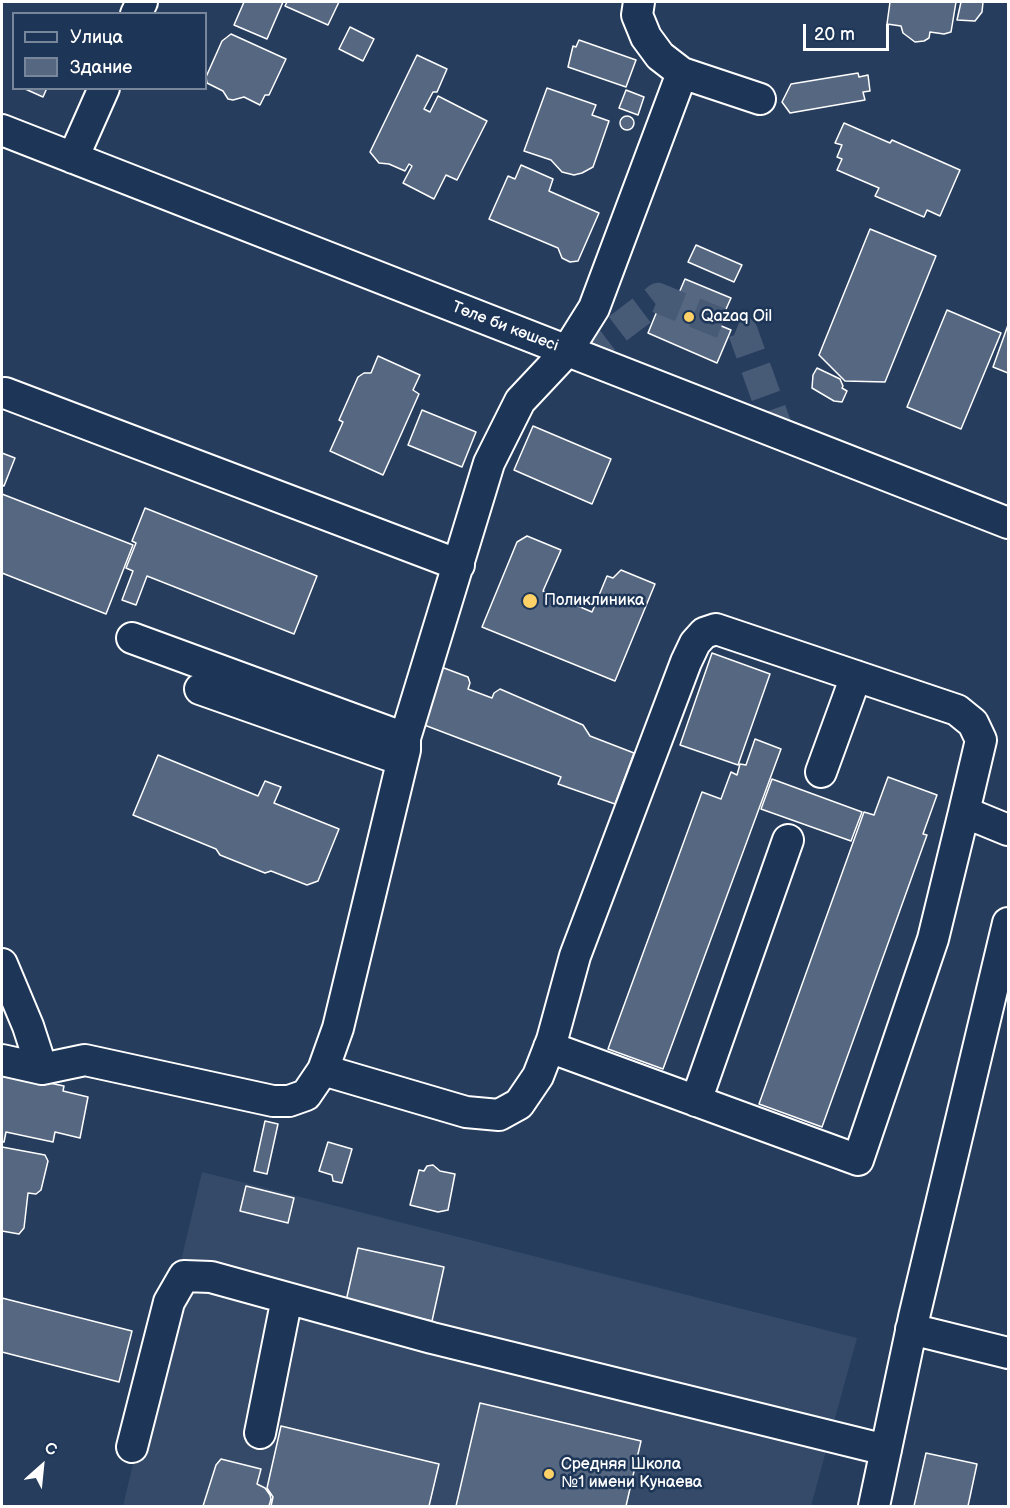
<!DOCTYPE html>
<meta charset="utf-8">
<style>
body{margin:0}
#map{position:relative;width:1010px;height:1508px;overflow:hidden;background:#263d5e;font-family:"Balsamiq Sans",sans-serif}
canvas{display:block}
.frame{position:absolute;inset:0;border:3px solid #fff;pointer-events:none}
.legend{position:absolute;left:12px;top:12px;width:195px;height:78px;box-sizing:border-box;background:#1d3557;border:2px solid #77869a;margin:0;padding:8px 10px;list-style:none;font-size:18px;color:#fff}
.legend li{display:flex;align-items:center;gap:12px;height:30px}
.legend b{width:30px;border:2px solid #77869a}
.north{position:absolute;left:12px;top:1436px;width:60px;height:60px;-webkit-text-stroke:4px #1d3557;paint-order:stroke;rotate:27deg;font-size:16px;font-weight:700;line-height:24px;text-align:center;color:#fff}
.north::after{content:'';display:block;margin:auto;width:21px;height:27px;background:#fff;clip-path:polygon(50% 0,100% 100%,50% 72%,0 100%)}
.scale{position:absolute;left:803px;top:24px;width:86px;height:27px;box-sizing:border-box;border:3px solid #fff;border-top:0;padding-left:8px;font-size:18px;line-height:21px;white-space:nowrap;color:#fff;-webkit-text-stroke:4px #1d3557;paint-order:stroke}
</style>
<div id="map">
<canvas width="1010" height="1508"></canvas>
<div class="frame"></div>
<ul class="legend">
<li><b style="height:8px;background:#1d3557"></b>Улица</li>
<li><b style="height:16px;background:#556781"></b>Здание</li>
</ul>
<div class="north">С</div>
<div class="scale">20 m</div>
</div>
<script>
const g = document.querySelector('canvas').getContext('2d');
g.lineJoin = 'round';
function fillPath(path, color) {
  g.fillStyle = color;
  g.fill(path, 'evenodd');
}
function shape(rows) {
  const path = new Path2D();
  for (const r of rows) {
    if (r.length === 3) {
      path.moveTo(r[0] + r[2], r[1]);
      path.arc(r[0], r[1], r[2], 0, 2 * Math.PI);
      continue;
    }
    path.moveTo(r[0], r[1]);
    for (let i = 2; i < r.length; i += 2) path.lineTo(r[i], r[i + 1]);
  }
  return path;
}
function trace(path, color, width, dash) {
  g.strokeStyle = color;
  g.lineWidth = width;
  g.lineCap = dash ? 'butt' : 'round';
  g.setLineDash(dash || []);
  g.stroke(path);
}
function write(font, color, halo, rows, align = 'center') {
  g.font = font + ' "Balsamiq Sans",sans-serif';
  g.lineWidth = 5;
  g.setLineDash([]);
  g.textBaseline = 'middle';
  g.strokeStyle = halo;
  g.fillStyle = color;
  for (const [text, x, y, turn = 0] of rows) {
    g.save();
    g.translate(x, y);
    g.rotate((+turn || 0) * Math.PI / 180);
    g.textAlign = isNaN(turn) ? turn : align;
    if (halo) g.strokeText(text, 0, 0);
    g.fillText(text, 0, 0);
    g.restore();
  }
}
fillPath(shape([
 [202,1172,857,1338,811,1506,123,1506]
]), '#344a68');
const building = shape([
 [244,2,283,2,267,39,234,25,244,2],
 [287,2,339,2,328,25,285,6,287,2],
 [890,2,956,2,951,32,944,34,930,32,929,38,924,41,915,42,903,33,901,26,887,24,890,2],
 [961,2,983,2,982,12,975,21,957,20,961,2],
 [350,27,374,39,363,61,339,49,350,27],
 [231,34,286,59,269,95,265,95,260,105,244,97,233,100,228,99,223,91,207,83,206,77,222,41,231,34],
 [579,40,636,60,626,87,568,67,573,46,576,47,579,40],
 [417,55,447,69,437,92,433,92,424,109,430,112,438,96,487,121,457,180,446,175,434,199,403,183,412,166,409,164,405,171,389,164,379,163,370,152,417,55],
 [858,73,859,77,868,75,870,91,863,92,865,100,790,113,782,102,791,84,858,73],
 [23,88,47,88,43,97,23,88],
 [547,88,596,105,592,115,609,121,593,167,582,173,574,175,562,172,551,160,524,151,547,88],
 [626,90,644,97,638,115,619,108,626,90],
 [627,123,7],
 [844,123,890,143,892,140,960,170,940,216,927,210,924,217,875,196,879,188,837,170,842,159,837,157,842,145,835,143,844,123],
 [521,165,553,179,549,191,599,213,578,261,570,262,562,258,558,248,489,219,508,176,515,179,521,165],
 [870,229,936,256,885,382,845,381,819,355,870,229],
 [696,245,742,265,734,282,688,262,696,245],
 [685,279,731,298,719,325,731,330,717,363,648,333,660,304,672,309,685,279],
 [947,310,1001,333,961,429,907,407,947,310],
 [1008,325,1008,373,993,367,1008,325],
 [378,356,420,375,413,390,419,394,383,475,330,451,343,422,339,420,358,377,364,373,371,373,378,356],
 [817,368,840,379,843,386,842,388,847,391,842,402,834,401,812,388,813,375,817,368],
 [422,410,476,432,462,467,408,445,422,410],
 [533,426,611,459,592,504,514,470,533,426],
 [2,453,15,458,4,486,2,485,2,453],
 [2,494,133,545,106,614,2,573,2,494],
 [145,508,317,576,294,634,147,576,136,605,122,600,133,571,126,568,136,543,132,541,145,508],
 [527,536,561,550,543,591,592,612,607,576,613,578,621,570,655,584,615,681,482,627,517,542,527,536],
 [712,653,770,674,738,765,680,745,712,653],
 [444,668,468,677,470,683,468,689,492,698,494,693,500,689,583,725,590,736,634,753,615,804,558,784,561,777,419,723,438,672,444,668],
 [755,739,781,749,663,1069,608,1049,702,792,721,799,731,772,737,775,740,764,746,765,755,739],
 [158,755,258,796,265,781,281,787,274,803,339,829,318,881,307,885,271,871,265,873,220,855,216,849,133,815,158,755],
 [888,777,937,795,923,834,927,835,822,1127,759,1104,864,812,874,815,888,777],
 [772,779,862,812,851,841,761,809,772,779],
 [2,1073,64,1086,63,1091,88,1097,80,1138,55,1132,53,1142,6,1132,4,1142,2,1142,2,1073],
 [265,1121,278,1124,267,1174,254,1171,265,1121],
 [328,1142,352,1149,342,1183,333,1181,332,1175,319,1171,328,1142],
 [2,1147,45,1155,48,1161,41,1190,36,1194,28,1193,24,1228,19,1234,2,1231,2,1147],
 [433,1165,440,1171,455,1174,448,1210,438,1212,410,1205,419,1170,424,1171,427,1166,433,1165],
 [246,1186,294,1198,288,1223,240,1211,246,1186],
 [358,1248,444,1267,432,1321,401,1314,384,1315,346,1301,358,1248],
 [2,1298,132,1331,119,1382,2,1352,2,1298],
 [480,1403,641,1441,626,1506,456,1506,480,1403],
 [281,1426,439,1464,429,1506,271,1506,273,1497,267,1488,281,1426],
 [926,1453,977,1464,968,1506,914,1506,926,1453],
 [221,1459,261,1469,257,1484,265,1488,270,1495,271,1499,269,1506,203,1506,216,1465,221,1459]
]);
fillPath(building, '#556781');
trace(building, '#fff', 1.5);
trace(shape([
 [582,356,658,298,743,332,780,435]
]), '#475a76', 30, [30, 15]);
const minor = shape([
 [639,2,637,15,646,37,660,56,682,73,760,99],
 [136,14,142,2],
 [2,130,1008,523],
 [73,158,104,88],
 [5,393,459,565],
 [132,638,405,738],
 [200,689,402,760],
 [821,772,856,676],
 [2,964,28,1026,42,1069],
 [549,1047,858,1160,933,939,964,812],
 [2,1060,42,1069,85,1060,273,1101,289,1101,306,1095,323,1070,338,1028,405,750,405,738,489,463,520,401,567,351,594,308,682,73],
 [323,1070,466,1112,499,1115,519,1104,538,1076,552,1040,575,956,686,662,695,643,704,633,716,629,957,710,973,723,981,740,964,812,1008,830],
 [696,1101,788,840],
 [911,1329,1008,1353],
 [260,1433,287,1298],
 [132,1447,169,1302,184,1276,211,1277,432,1338,886,1450],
 [874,1506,914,1317,1008,923]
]);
trace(minor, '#fff', 34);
trace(minor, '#1d3557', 30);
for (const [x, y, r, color] of [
 [689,317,6,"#ffd166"],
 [530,601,8,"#ffd166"],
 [549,1474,6,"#ffd166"]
]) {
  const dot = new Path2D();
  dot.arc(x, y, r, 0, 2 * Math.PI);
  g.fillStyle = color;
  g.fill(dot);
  trace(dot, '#1d3557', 2);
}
write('16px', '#fff', '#1d3557', [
 ["Qazaq Oil",701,317],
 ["Поликлиника",544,601],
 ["Средняя Школа",561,1465],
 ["№1 имени Кунаева",561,1483]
], 'left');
write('16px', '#fff', '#1d3557', [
 ["Төле би көшесі",505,327,21]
]);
</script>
